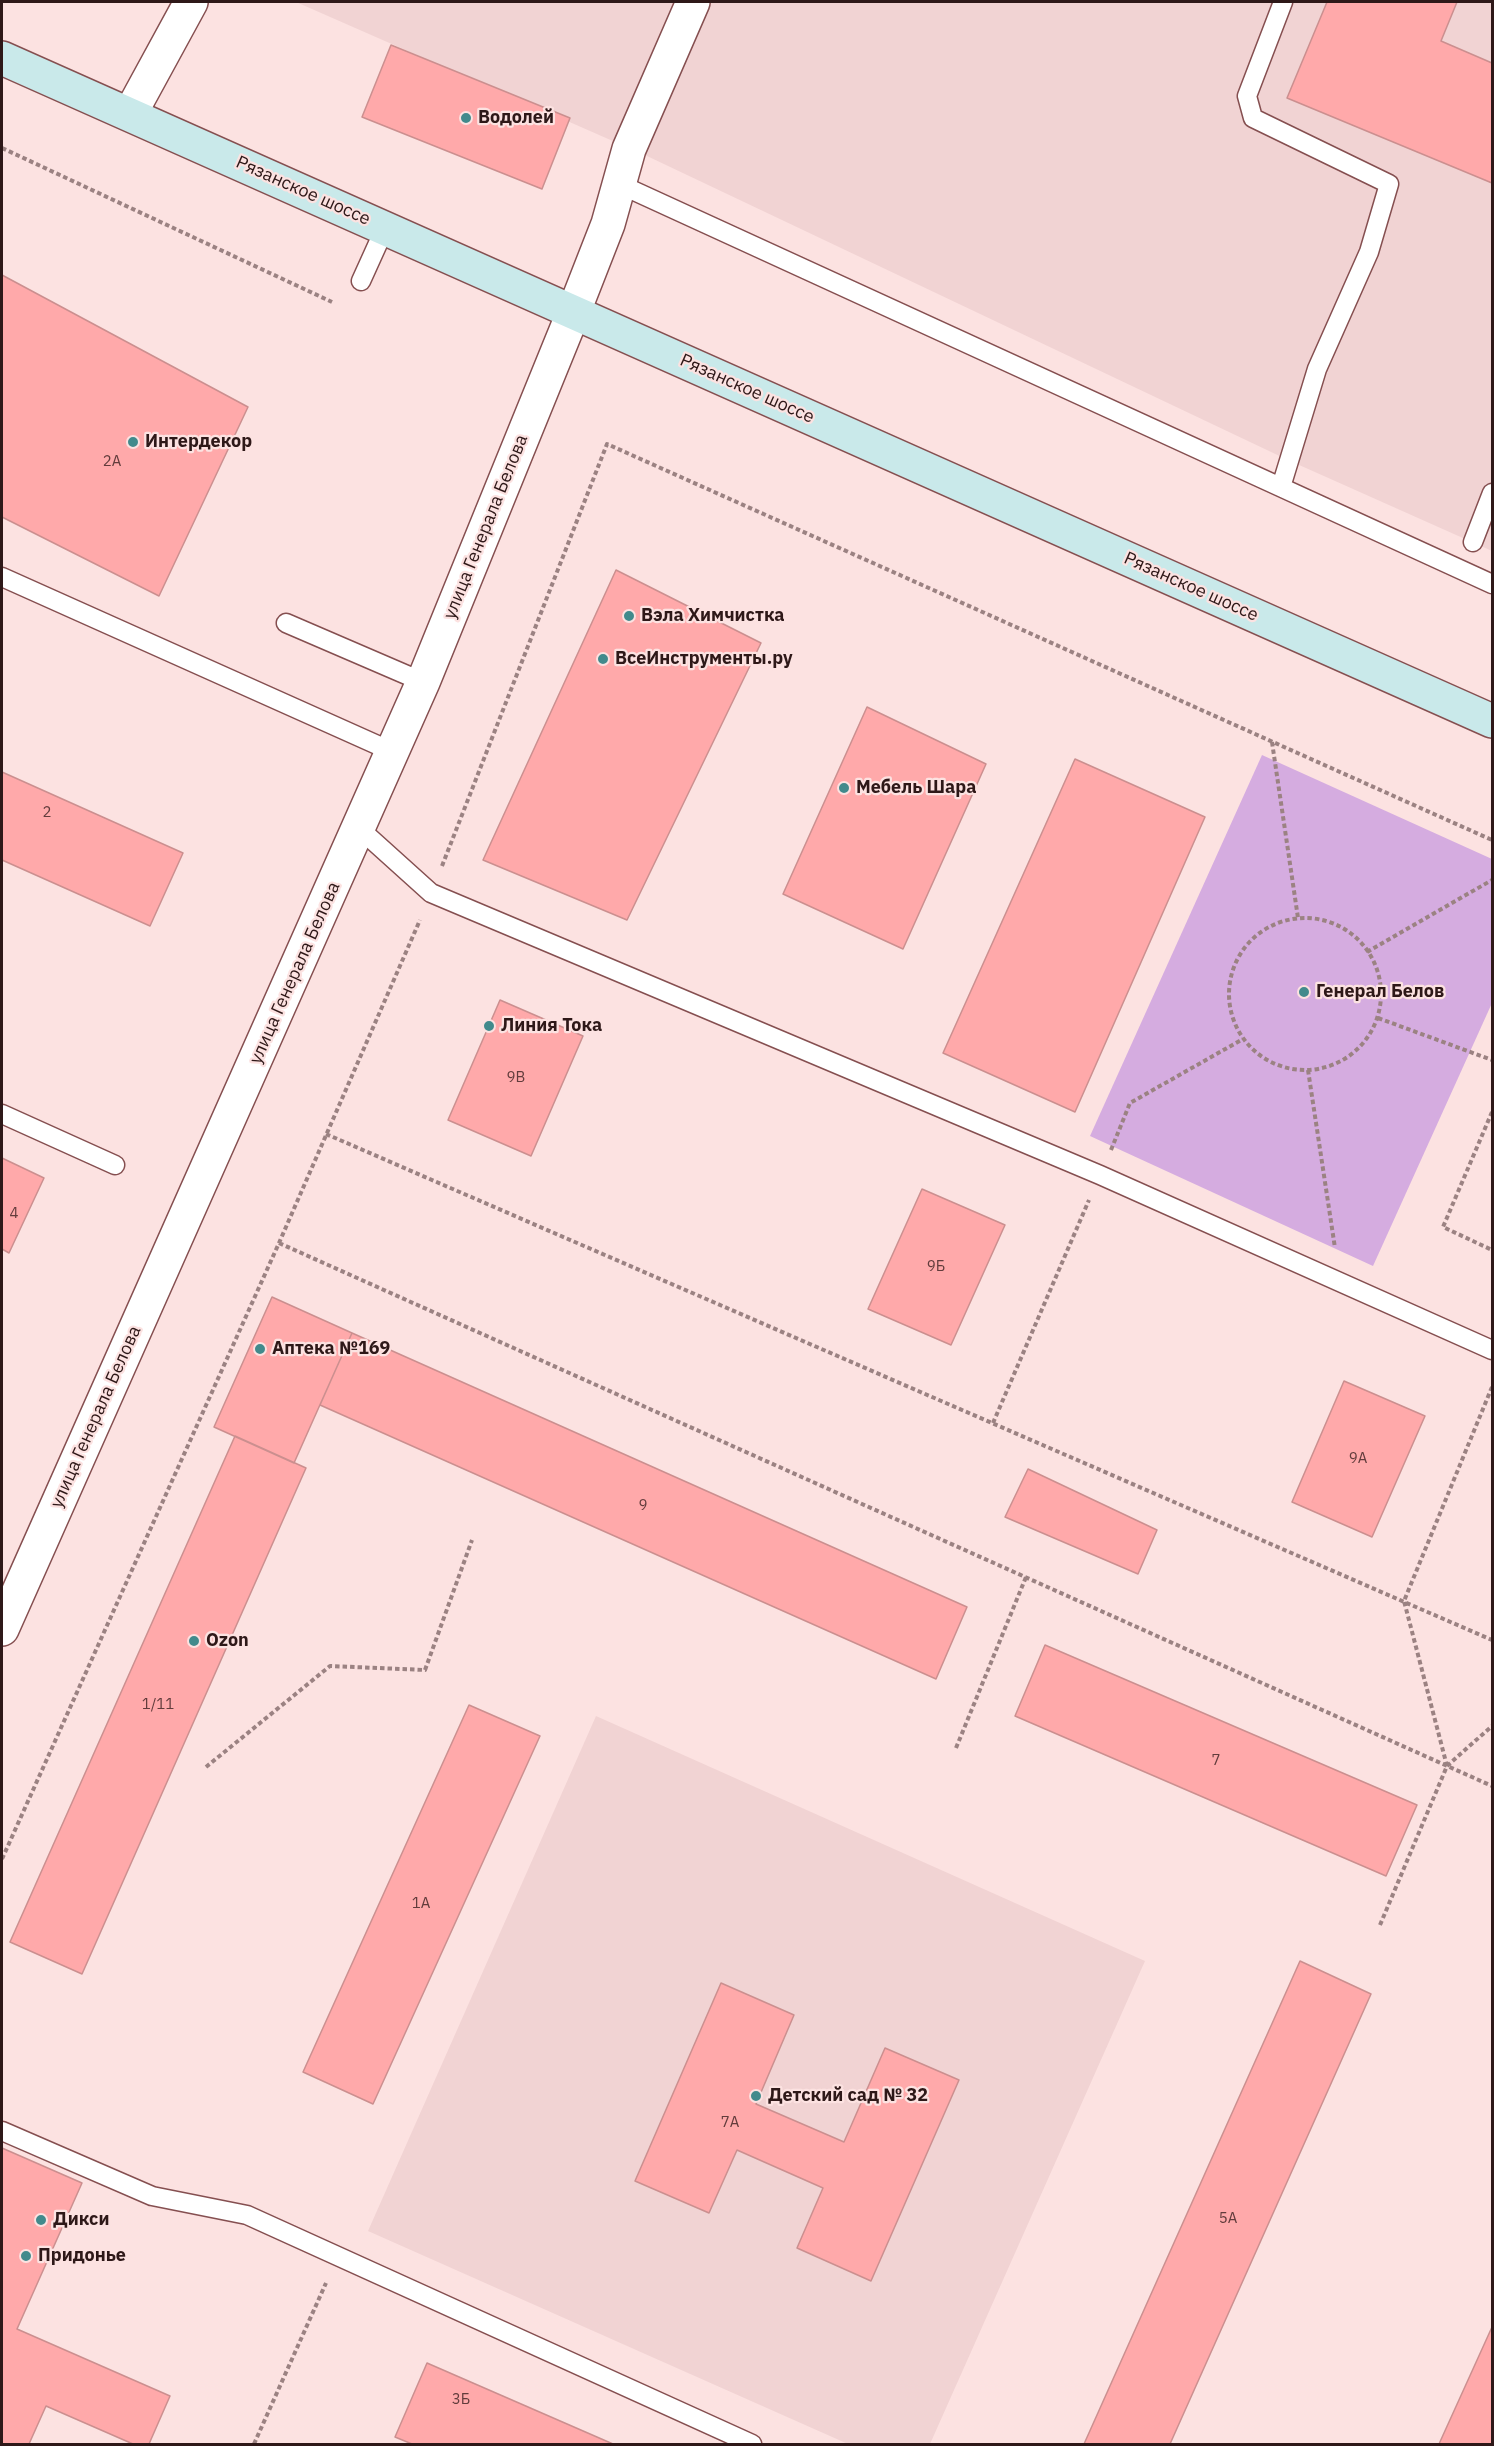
<!DOCTYPE html>
<meta charset="utf-8">
<style>
body{margin:0}
#map{position:relative;width:1494px;height:2446px;overflow:hidden;background:#fce2e1;font-family:"IBM Plex Sans",sans-serif}
canvas{display:block}
.frame{position:absolute;inset:0;border:3px solid #2e1818;pointer-events:none}
</style>
<div id="map">
<canvas width="1494" height="2446"></canvas>
<div class="frame"></div>
</div>
<script>
const g = document.querySelector('canvas').getContext('2d');
g.lineJoin = 'round';
function fillPath(path, color) {
  g.fillStyle = color;
  g.fill(path, 'evenodd');
}
function shape(rows) {
  const path = new Path2D();
  for (const r of rows) {
    if (r.length === 3) {
      path.moveTo(r[0] + r[2], r[1]);
      path.arc(r[0], r[1], r[2], 0, 2 * Math.PI);
      continue;
    }
    path.moveTo(r[0], r[1]);
    for (let i = 2; i < r.length; i += 2) path.lineTo(r[i], r[i + 1]);
  }
  return path;
}
function trace(path, color, width, dash) {
  g.strokeStyle = color;
  g.lineWidth = width;
  g.lineCap = dash ? 'butt' : 'round';
  g.setLineDash(dash || []);
  g.stroke(path);
}
function write(font, color, halo, rows, align = 'center') {
  g.font = font + ' "IBM Plex Sans",sans-serif';
  g.lineWidth = 4.5;
  g.setLineDash([]);
  g.textBaseline = 'middle';
  g.strokeStyle = halo;
  g.fillStyle = color;
  for (const [text, x, y, turn = 0] of rows) {
    g.save();
    g.translate(x, y);
    g.rotate((+turn || 0) * Math.PI / 180);
    g.textAlign = isNaN(turn) ? turn : align;
    if (halo) g.strokeText(text, 0, 0);
    g.fillText(text, 0, 0);
    g.restore();
  }
}
fillPath(shape([
 [296,2,1492,2,1492,551,1288,460,647,156],
 [596,1716,1145,1961,930,2444,848,2444,368,2231]
]), '#f1d3d3');
fillPath(shape([
 [1262,755,1492,859,1492,1003,1373,1266,1090,1136]
]), '#d5ace0');
const building = shape([
 [1327,2,1457,2,1441,41,1492,63,1492,183,1287,98,1327,2],
 [391,45,570,118,542,189,362,117,391,45],
 [2,275,248,407,159,596,2,517,2,275],
 [616,570,761,643,627,920,483,860,616,570],
 [867,707,986,764,903,949,783,894,867,707],
 [1075,759,1205,817,1075,1112,943,1053,1075,759],
 [2,772,183,853,150,926,2,860,2,772],
 [500,1000,583,1036,531,1156,448,1120,500,1000],
 [2,1158,44,1178,9,1253,2,1249,2,1158],
 [922,1189,1005,1225,951,1345,868,1309,922,1189],
 [272,1297,352,1333,294,1463,214,1427,272,1297],
 [352,1333,967,1607,936,1679,320,1405,352,1333],
 [1344,1381,1425,1416,1372,1537,1292,1502,1344,1381],
 [235,1436,306,1468,82,1974,10,1942,235,1436],
 [1028,1469,1157,1530,1138,1574,1005,1517,1028,1469],
 [1045,1645,1417,1805,1386,1876,1015,1716,1045,1645],
 [469,1705,540,1736,373,2104,303,2072,469,1705],
 [1300,1961,1371,1994,1170,2444,1084,2444,1300,1961],
 [721,1983,794,2015,756,2104,844,2142,885,2048,959,2080,871,2281,797,2248,823,2188,737,2150,709,2213,635,2181,721,1983],
 [2,2148,82,2183,17,2329,170,2396,149,2444,133,2444,46,2406,29,2444,2,2444,2,2148],
 [1492,2327,1492,2444,1439,2444,1492,2327],
 [427,2363,613,2444,412,2444,395,2437,427,2363]
]);
fillPath(building, '#ffa9aa');
trace(building, '#cb8f8f', 1.5);
const lane = shape([
 [619,184,1492,584],
 [361,281,385,228],
 [1281,487,1317,369,1369,252,1389,184,1253,118,1247,96,1283,2],
 [1473,542,1492,493],
 [2,577,393,752],
 [286,623,423,682],
 [360,829,431,893,1100,1175,1492,1350],
 [2,1114,115,1165],
 [2,2131,152,2196,247,2215,752,2444]
]);
const street = shape([
 [130,114,191,2],
 [2,1629,423,682,574,311,608,224,629,149,693,2]
]);
const secondary = shape([
 [2,58,1492,721]
]);
trace(lane, '#854f50', 21);
trace(street, '#854f50', 36);
trace(secondary, '#854f50', 36);
trace(shape([
 [2,148,332,302],
 [1272,742,1298,918],
 [442,866,607,444,1492,840],
 [1305,994,76],
 [1367,952,1492,880],
 [1378,1018,1492,1060],
 [1308,1070,1335,1248],
 [1492,1112,1443,1227,1492,1250],
 [326,1134,1492,1640],
 [1111,1150,1130,1103,1243,1039],
 [279,1243,1492,1786],
 [993,1423,1089,1200],
 [956,1748,1026,1577],
 [1447,1766,1404,1601,1492,1387],
 [206,1767,330,1666,425,1670,472,1540],
 [2,1859,279,1243,420,920],
 [1380,1925,1447,1766,1492,1726],
 [254,2444,326,2283]
]), '#9b8282', 4, [4.5, 3]);
trace(lane, '#fff', 18);
trace(street, '#fff', 33);
trace(secondary, '#c9e9ea', 33);
for (const [x, y, r, color] of [
 [466,118,6,"#428a8c"],
 [133,442,6,"#428a8c"],
 [629,616,6,"#428a8c"],
 [603,659,6,"#428a8c"],
 [844,788,6,"#428a8c"],
 [1304,992,6,"#428a8c"],
 [489,1026,6,"#428a8c"],
 [260,1349,6,"#428a8c"],
 [194,1641,6,"#428a8c"],
 [756,2096,6,"#428a8c"],
 [41,2220,6,"#428a8c"],
 [26,2256,6,"#428a8c"]
]) {
  const dot = new Path2D();
  dot.arc(x, y, r, 0, 2 * Math.PI);
  g.fillStyle = color;
  g.fill(dot);
  trace(dot, '#fce2e1', 2);
}
write('15px', '#623c3c', null, [
 ["2А",112,462],
 ["2",47,813],
 ["9В",516,1078],
 ["4",14,1214],
 ["9Б",936,1267],
 ["9А",1358,1459],
 ["9",643,1506],
 ["1/11",158,1705],
 ["7",1216,1761],
 ["1А",421,1904],
 ["7А",730,2123],
 ["5А",1228,2219],
 ["3Б",461,2400]
]);
write('bold 18px', '#2e1818', '#fce2e1', [
 ["Водолей",478,118],
 ["Интердекор",145,442],
 ["Вэла Химчистка",641,616],
 ["ВсеИнструменты.ру",615,659],
 ["Мебель Шара",856,788],
 ["Генерал Белов",1316,992],
 ["Линия Тока",501,1026],
 ["Аптека №169",272,1349],
 ["Ozon",206,1641],
 ["Детский сад № 32",768,2096],
 ["Дикси",53,2220],
 ["Придонье",38,2256]
], 'left');
write('18px', '#2e1818', '#fce2e1', [
 ["Рязанское шоссе",303,191,24],
 ["Рязанское шоссе",747,389,24],
 ["улица Генерала Белова",486,527,-68],
 ["Рязанское шоссе",1191,587,24],
 ["улица Генерала Белова",295,973,-66],
 ["улица Генерала Белова",96,1417,-66]
]);
</script>
